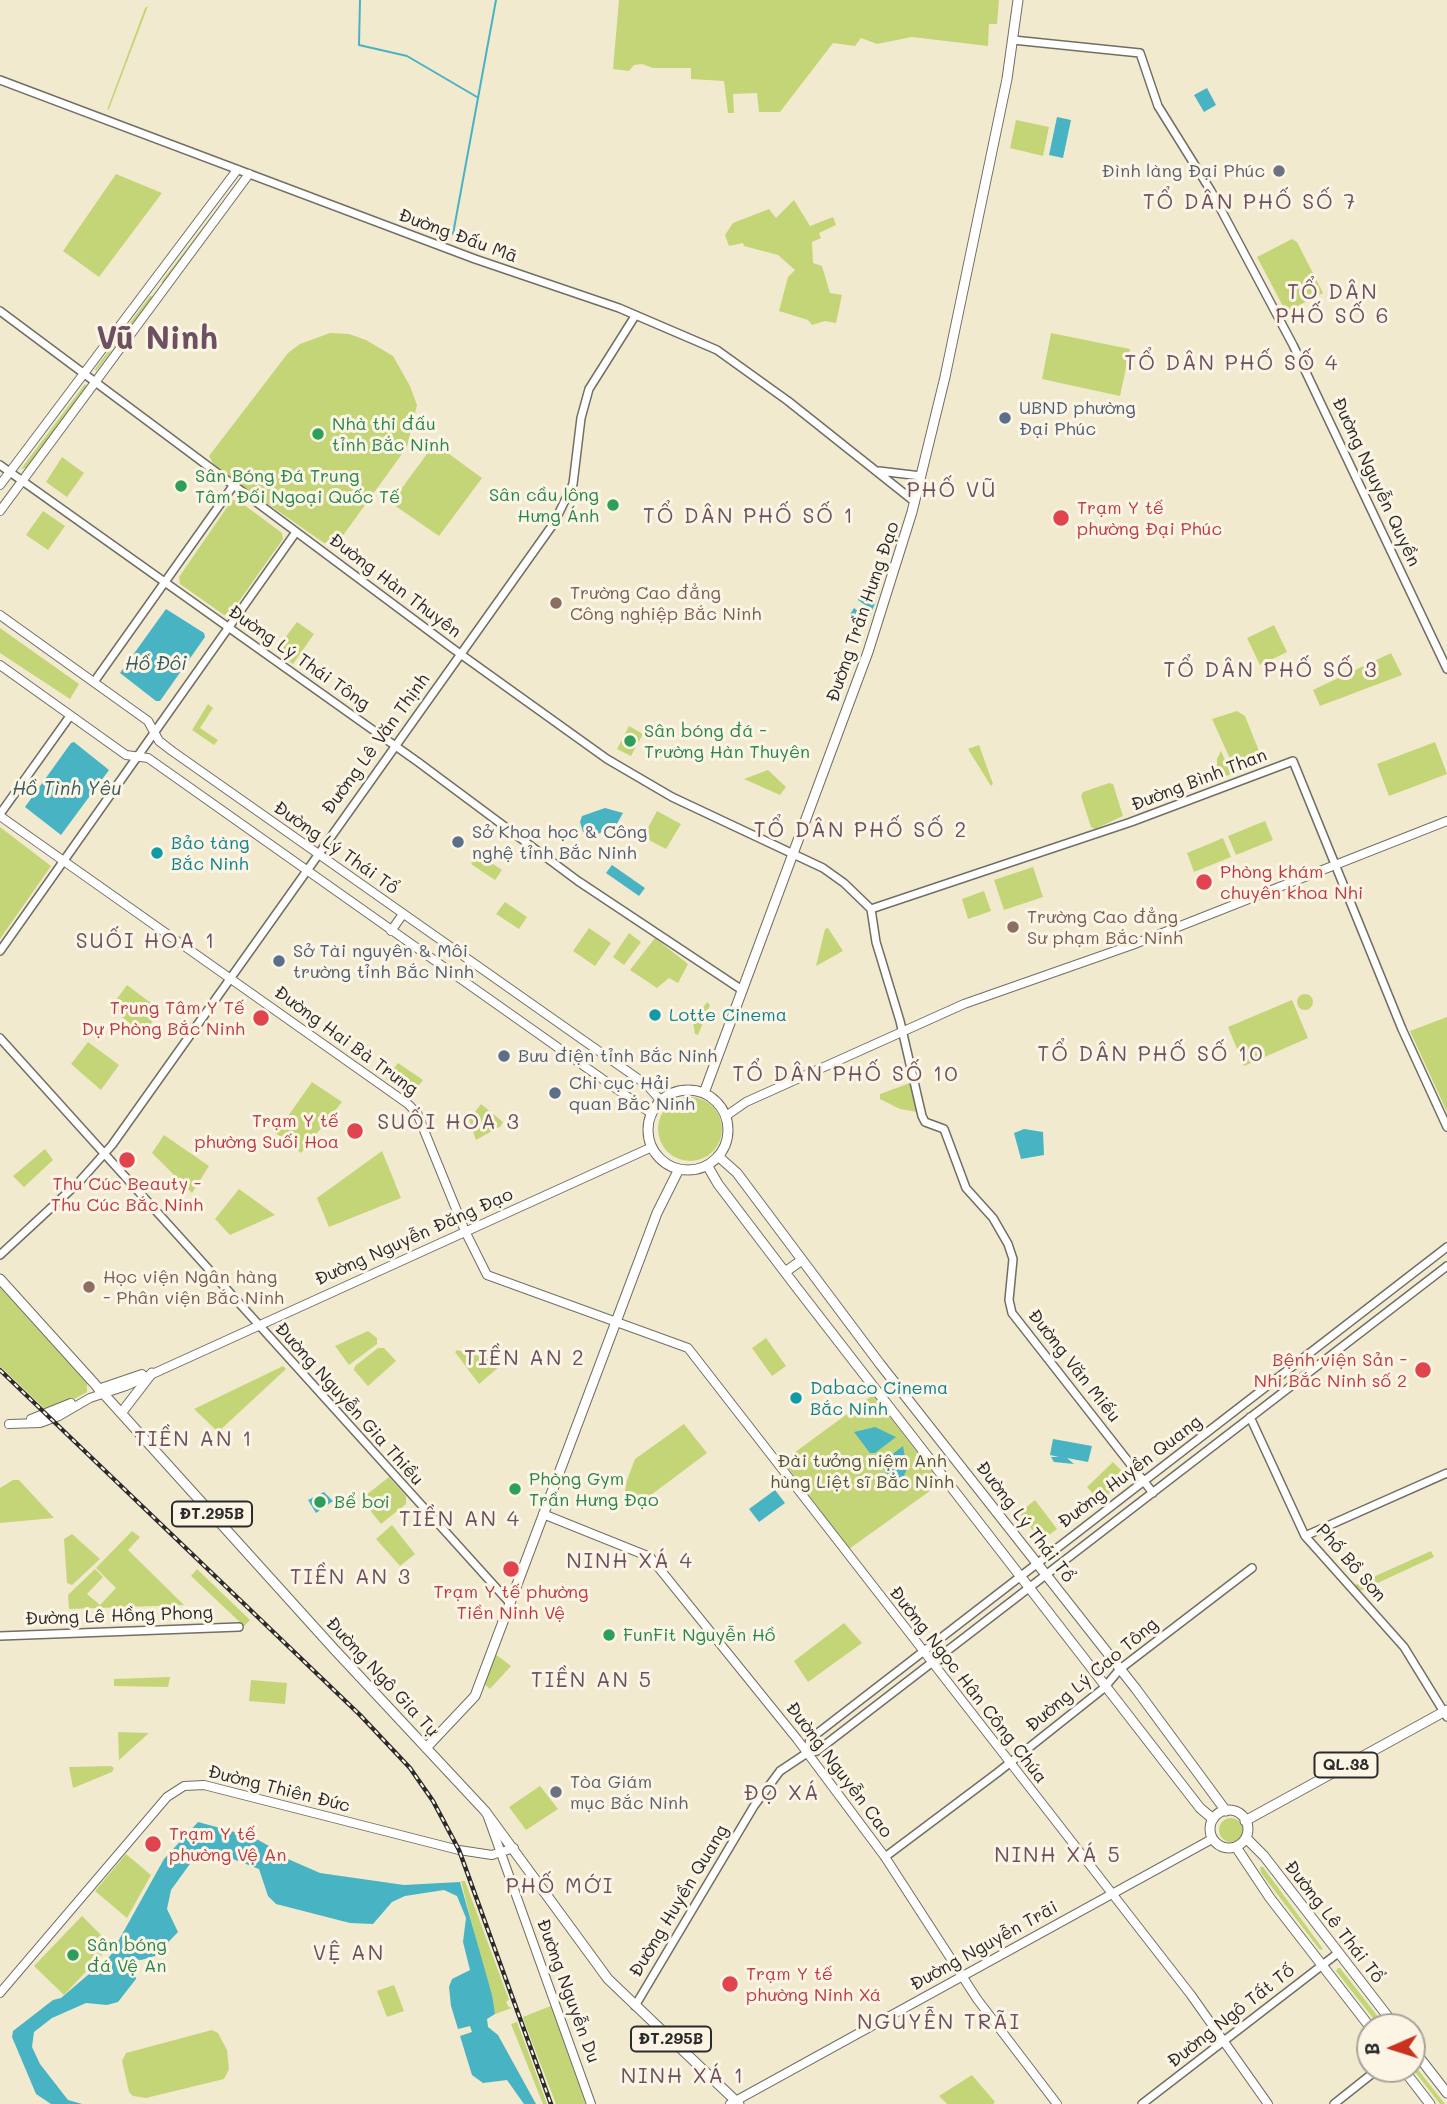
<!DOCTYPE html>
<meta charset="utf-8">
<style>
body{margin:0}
#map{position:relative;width:1447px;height:2104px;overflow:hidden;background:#f2eacf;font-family:Mali,sans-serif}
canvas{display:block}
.north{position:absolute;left:1356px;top:2013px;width:70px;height:70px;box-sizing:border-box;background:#fcf5e5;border:2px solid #a8a49b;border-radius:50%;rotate:267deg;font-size:19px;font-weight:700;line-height:28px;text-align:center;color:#2b2b2b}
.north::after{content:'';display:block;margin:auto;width:24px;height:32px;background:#c8321e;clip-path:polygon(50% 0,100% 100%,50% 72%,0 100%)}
</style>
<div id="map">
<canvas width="1447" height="2104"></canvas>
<div class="north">B</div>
</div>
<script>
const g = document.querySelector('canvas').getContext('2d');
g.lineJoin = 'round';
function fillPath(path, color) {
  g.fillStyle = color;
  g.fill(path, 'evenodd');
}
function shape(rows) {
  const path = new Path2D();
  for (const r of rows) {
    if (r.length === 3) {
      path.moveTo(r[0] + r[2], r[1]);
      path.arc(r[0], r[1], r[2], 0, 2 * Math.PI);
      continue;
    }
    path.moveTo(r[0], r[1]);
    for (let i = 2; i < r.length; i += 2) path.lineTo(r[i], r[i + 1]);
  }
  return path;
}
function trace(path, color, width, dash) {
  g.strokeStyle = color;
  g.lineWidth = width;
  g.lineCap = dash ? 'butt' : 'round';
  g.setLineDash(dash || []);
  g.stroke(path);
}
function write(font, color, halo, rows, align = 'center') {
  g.font = font + ' Mali,sans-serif';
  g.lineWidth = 6;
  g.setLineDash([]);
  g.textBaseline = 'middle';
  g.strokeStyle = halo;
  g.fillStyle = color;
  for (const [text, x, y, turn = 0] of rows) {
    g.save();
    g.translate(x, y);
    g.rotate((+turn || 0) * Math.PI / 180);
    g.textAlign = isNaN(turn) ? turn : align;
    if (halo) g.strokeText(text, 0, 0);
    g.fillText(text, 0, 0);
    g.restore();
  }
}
fillPath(shape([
 [619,0,999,0,997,24,989,24,988,46,912,37,877,44,861,38,855,46,833,43,780,112,759,112,757,93,733,94,734,113,728,113,724,81,691,79,691,68,653,68,642,64,634,65,629,71,613,69],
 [148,6,109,109,107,110,145,8],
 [1016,120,1049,127,1043,156,1010,148],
 [116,174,162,193,99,277,63,251],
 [237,183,237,184,162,284,162,281],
 [794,200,810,226,833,217,836,225,819,233,821,238,812,242,813,263,822,266,830,293,842,295,836,323,825,321,812,325,808,320,779,311,788,277,795,270,778,255,744,246,743,243,729,246,725,235,733,223,769,209,776,218],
 [1292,239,1297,242,1323,293,1286,312,1257,257],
 [150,296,153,296,152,299,96,371,95,369],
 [330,333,349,334,366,340,393,356,410,386,417,405,407,447,339,541,324,543,215,467,209,456,288,353,300,344],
 [1051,333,1130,349,1120,396,1042,379],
 [85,384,87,387,26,468,21,469],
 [438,446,482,478,439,536,391,503,432,447],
 [62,457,84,473,67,497,46,482],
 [232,500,239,501,282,533,283,539,230,614,224,615,180,584,179,577],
 [43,511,65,526,48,550,26,535],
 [297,622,314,634,293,664,275,651],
 [1274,625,1287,652,1260,665,1247,638],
 [0,628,79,684,70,699,0,653],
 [1391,653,1402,675,1320,706,1313,690],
 [208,704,213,708,200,728,218,740,214,745,192,730],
 [1237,711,1245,716,1263,761,1236,772,1212,719],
 [629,726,643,734,631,756,617,749],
 [1435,742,1447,774,1389,796,1377,764],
 [979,745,993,784,991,786,968,749],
 [1221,751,1231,774,1217,780,1217,759],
 [768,770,786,787,780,795,744,779],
 [1109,783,1113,784,1123,816,1095,829,1091,827,1081,796,1083,792],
 [657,811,681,824,666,849,643,837],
 [1265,821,1273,840,1236,855,1228,836],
 [0,827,51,866,0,939],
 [1223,838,1231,857,1194,872,1187,853],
 [478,854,502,870,495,880,471,864],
 [1033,867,1043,897,1004,910,994,880],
 [984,891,991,911,968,919,962,899],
 [505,902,527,917,519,929,496,914],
 [589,928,611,943,595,966,573,951],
 [828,928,843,951,816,966,825,929],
 [629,933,641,942,624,965,613,957],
 [655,938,688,964,678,983,669,978,657,988,630,970],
 [127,985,160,1010,144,1034,110,1008],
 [1305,1002,8],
 [1292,1000,1308,1038,1244,1066,1228,1027],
 [707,1002,710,1005,698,1035,695,1034,693,1022],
 [1447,1017,1447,1112,1410,1031],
 [88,1042,119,1065,101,1090,71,1064],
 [398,1063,423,1080,410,1097,386,1079],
 [312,1082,342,1102,301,1153,276,1133],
 [910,1083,917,1112,900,1109,880,1099,880,1094],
 [690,1129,32],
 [481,1104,503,1122,501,1126,476,1140,469,1120],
 [164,1135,209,1166,192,1193,152,1153],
 [45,1149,53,1160,24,1187,13,1176],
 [382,1151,401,1198,329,1227,317,1198],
 [239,1189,275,1215,230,1235,215,1219],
 [0,1287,87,1381,87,1392,49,1413,0,1366],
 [368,1331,377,1338,377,1344,349,1365,335,1346],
 [766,1338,786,1366,772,1376,752,1348],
 [378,1348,384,1348,396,1361,368,1386,354,1370,355,1366],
 [457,1350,501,1362,501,1365,479,1384,455,1352],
 [283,1366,286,1369,218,1432,194,1409],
 [873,1395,941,1483,849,1549,783,1461],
 [684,1424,707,1453,647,1498,630,1496,625,1491,627,1480,635,1459],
 [1113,1462,1127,1476,1101,1502,1087,1487],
 [389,1477,406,1496,406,1504,381,1524,361,1499],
 [13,1480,19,1480,54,1518,0,1523,0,1488],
 [1035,1500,1057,1529,1041,1541,1019,1513],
 [392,1525,415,1554,400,1566,376,1539],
 [132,1531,140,1537,128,1550,184,1605,69,1609,68,1595,95,1569,103,1577,87,1594,100,1605,116,1588,96,1568],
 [72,1534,100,1559,72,1585,67,1583,64,1539],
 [1431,1551,1434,1557,1358,1592,1353,1586],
 [197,1569,250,1620,244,1626,191,1576],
 [844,1623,862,1643,808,1682,794,1661],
 [494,1653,511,1666,490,1689,483,1683],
 [170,1677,168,1687,114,1686,114,1679],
 [251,1680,287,1683,285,1704,249,1701],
 [118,1732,149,1733,119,1760],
 [111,1766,114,1768,112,1772,73,1788,69,1767],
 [540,1786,558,1809,526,1830,509,1807],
 [1231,1830,12],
 [126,1854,151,1875,127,1918,95,1891],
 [1260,1867,1263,1867,1323,1949,1320,1950,1261,1873],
 [461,1881,465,1881,509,2000,506,2002,508,2006,512,2008,495,2014],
 [82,1916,111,1945,64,1995,34,1966],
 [1338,1968,1340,1968,1386,2027,1380,2027,1336,1971],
 [394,1985,404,2011,387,2017,377,1991],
 [553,2005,586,2104,556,2104,524,2021,523,2017],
 [517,2022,530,2057,547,2104,543,2104,511,2024],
 [212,2030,218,2033,227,2050,229,2069,224,2079,146,2098,133,2096,129,2092,122,2061,126,2053],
 [1412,2062,1445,2104,1440,2104,1412,2068],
 [972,2075,995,2102,993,2104,947,2104,939,2096]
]), '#c4d578');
fillPath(shape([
 [1207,88,1216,105,1204,112,1194,95],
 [1057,117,1071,120,1063,158,1049,155],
 [861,593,876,601,866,626,849,616,854,608,865,616,871,609,858,600],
 [166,609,204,633,205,637,160,701,156,701,120,673],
 [74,742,109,770,61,835,25,807,71,743],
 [605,808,623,813,615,827,592,836,583,832,580,822,582,816],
 [612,865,645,888,639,896,606,873],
 [1024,1129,1043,1132,1044,1155,1021,1159,1014,1133],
 [875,1427,896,1437,875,1453,870,1453,854,1432],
 [1053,1439,1092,1446,1088,1462,1067,1458,1074,1464,1054,1462,1051,1457,1059,1457,1050,1455],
 [903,1446,907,1469,898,1488,882,1467,882,1462],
 [775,1490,785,1503,759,1522,749,1509],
 [324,1492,333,1501,316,1513,308,1500],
 [198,1822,253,1837,269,1846,272,1852,320,1873,404,1885,460,1882,492,1995,495,2014,487,2019,488,2027,498,2035,536,2104,524,2104,507,2080,483,2083,472,2075,460,2036,472,2032,470,2026,458,2029,451,2006,449,1987,452,1979,470,1970,463,1942,466,1918,457,1896,444,1890,405,1896,392,1902,373,1924,350,1923,276,1904,268,1896,259,1869,204,1848,200,1850,171,1890,167,1909,178,1932,155,1956,141,1960,131,1959,136,1979,118,2002,107,2005,86,2003,52,2018,34,2032,32,2047,40,2064,68,2100,82,2104,51,2104,36,2094,12,2037,13,2031,53,2000,61,1998,110,1956,164,1859]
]), '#47b3c3');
trace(shape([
 [360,0,359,45,407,56,477,97],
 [453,234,496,0]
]), '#47b3c3', 2);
const tertiary = shape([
 [1013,40,1140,53,1158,106,1211,191,1293,345,1447,669],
 [0,80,475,259,619,308,717,350,788,401,915,502],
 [0,311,452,648,607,759,672,797,823,868,844,883,871,909,1131,822,1293,761,1402,1029,1447,1127],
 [0,465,418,762,578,881,742,990],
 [879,471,921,476],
 [94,682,233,486],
 [0,814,70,716],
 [871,909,876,942,900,1021,922,1116,925,1122,944,1129,966,1188,993,1218,1008,1244,1013,1259,1009,1300,1012,1313,1153,1493],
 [0,951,296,532],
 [0,1038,509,1602],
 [0,1255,79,1182,112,1145,554,523,573,484,581,418,589,389,635,316],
 [1250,1417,1305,1536,1404,1647,1447,1717],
 [1305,1536,1447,1473],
 [0,1636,239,1627],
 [807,1753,810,1739,1447,1247],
 [885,1857,997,1773,1104,1688,1120,1669,1252,1568],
 [635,2006,754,1806,780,1771,807,1753,817,1751,1447,1266],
 [1142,2104,1338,1953],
 [1334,2104,1378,2069]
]);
const secondary = shape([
 [0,485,237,170],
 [0,511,249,174],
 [0,615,148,721,159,741,172,751,647,1085,661,1101],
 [0,665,126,755,148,758,652,1114],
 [0,816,408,1104,417,1113,465,1231,487,1275,688,1348,1191,1995,1268,2104],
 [391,931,403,914],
 [726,1116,746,1102,964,1004,1132,945,1447,821],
 [98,1389,142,1374],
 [31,1419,71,1403],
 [9,1424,40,1423,59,1416,90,1398,126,1386,652,1147],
 [543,1514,650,1557,797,1739,885,1857,977,1999,1057,2104],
 [488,1817,591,2104],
 [0,1993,167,1797,184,1786,204,1785,459,1850,492,1855,514,1848],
 [730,2104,1212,1839]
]);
const primary = shape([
 [688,1130,40],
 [704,1093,868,652,912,512,945,377,1007,79,1018,0],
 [718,1156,737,1173,880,1364,1136,1689,1226,1811],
 [707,1165,718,1184,797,1288,1200,1808,1213,1819],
 [785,1272,802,1260],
 [0,1279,334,1649,485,1811,608,1979,739,2104],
 [122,1412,152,1373],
 [426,1748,475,1696,657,1213,679,1169],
 [1246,1838,1264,1856,1396,2027],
 [1236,1847,1270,1898,1370,2027],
 [1412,2048,1447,2093],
 [1403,2069,1430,2104]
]);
const trunk = shape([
 [1229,1829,19],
 [1245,1821,1447,1710]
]);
trace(tertiary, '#716e64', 10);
trace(secondary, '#716e64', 10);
trace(primary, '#716e64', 11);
trace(trunk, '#716e64', 11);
trace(tertiary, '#fff', 7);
trace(secondary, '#fff', 8);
trace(primary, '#fff', 9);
trace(trunk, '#fff', 9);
const rail = shape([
 [0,1370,360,1715,410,1768,433,1801,459,1850,551,2104]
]);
trace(rail, '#2b2b2b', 4.5);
trace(rail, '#fcf5e5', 2, [5]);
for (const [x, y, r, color] of [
 [1279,171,7,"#6b7280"],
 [1005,418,7,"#5c6f8a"],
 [318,434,7,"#2e9e5b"],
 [181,486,7,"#2e9e5b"],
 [613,505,7,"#2e9e5b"],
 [1061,518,9,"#e0444e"],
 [556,603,7,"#8d6e63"],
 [630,741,7,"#2e9e5b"],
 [458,842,7,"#5c6f8a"],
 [157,853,7,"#0f9aa8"],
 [1204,882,9,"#e0444e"],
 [1013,927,7,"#8d6e63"],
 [279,961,7,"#5c6f8a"],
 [655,1015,7,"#0f9aa8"],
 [261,1018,9,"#e0444e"],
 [504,1056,7,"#5c6f8a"],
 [555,1093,7,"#5c6f8a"],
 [355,1131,9,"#e0444e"],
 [127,1160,9,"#e0444e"],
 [89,1287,7,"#8d6e63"],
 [1423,1370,9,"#e0444e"],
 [796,1398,7,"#0f9aa8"],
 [515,1489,7,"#2e9e5b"],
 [320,1502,7,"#2e9e5b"],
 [511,1569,9,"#e0444e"],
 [609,1635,7,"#2e9e5b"],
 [556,1792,7,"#6b7280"],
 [153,1844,9,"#e0444e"],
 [73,1955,7,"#2e9e5b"],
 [730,1984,9,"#e0444e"]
]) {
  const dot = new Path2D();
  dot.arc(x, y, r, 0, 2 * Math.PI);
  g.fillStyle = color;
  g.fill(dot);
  trace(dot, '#fcf5e5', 2.5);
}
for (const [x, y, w] of [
 [212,1514,80],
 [1346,1765,63],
 [671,2039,80]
]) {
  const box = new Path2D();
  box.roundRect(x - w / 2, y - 12.5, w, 25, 5);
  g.fillStyle = '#fcf5e5';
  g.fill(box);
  trace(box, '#2b2b2b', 2);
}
write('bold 16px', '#2b2b2b', null, [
 ["ĐT.295B",212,1514],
 ["QL.38",1346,1765],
 ["ĐT.295B",671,2039]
]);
write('18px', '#5b616d', '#fcf5e5', [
 ["Đình làng Đại Phúc",1265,171],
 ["Tòa Giám",570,1782,"left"],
 ["mục Bắc Ninh",570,1803,"left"]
], 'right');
write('18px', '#2b2b2b', '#fcf5e5', [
 ["Đường Đấu Mã",458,236,20],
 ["Đường Nguyễn Quyền",1376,482,65],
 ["Đường Hàn Thuyên",395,586,37],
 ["Đường Trần Hưng Đạo",863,612,-71],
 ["Đường Lý Thái Tông",299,658,35],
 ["Đường Lê Văn Thịnh",376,744,-54],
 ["Đường Bình Than",1199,780,-21],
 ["Đường Lý Thái Tổ",336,848,35],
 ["Đường Hai Bà Trưng",346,1041,36],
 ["Đường Nguyễn Đăng Đạo",414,1237,-24],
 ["Đường Văn Miếu",1074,1366,52],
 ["Đường Nguyễn Gia Thiều",349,1404,48],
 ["Đường Huyền Quang",1130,1472,-37],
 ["Đường Lý Thái Tổ",1025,1522,52],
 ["Phố Bồ Sơn",1351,1563,49],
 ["Đường Lê Hồng Phong",119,1616,-2],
 ["Đường Lý Cao Tông",1092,1675,-40],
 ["Đường Ngô Gia Tự",382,1677,47],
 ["Đường Ngọc Hân Công Chúa",968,1685,52],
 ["Đường Nguyễn Cao",839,1770,53],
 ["Đường Thiên Đức",279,1789,14],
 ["Đường Huyền Quang",679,1901,-59],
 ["Đường Lê Thái Tổ",1334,1922,52],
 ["Đường Nguyễn Trãi",984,1946,-29],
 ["Đường Nguyễn Du",568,1991,70],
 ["Đường Ngô Tất Tố",1231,2016,-38]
]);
write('18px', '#4e5e75', '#fcf5e5', [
 ["UBND phường",1019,408],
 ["Đại Phúc",1019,429],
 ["Sở Khoa học & Công",472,832],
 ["nghệ tỉnh Bắc Ninh",472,853],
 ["Sở Tài nguyên & Môi",293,951],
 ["trường tỉnh Bắc Ninh",293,972],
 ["Bưu điện tỉnh Bắc Ninh",518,1056],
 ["Chi cục Hải",569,1083],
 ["quan Bắc Ninh",569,1104]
], 'left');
write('18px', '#27864d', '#fcf5e5', [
 ["Nhà thi đấu",332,424],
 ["tỉnh Bắc Ninh",332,445],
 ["Sân Bóng Đá Trung",195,476],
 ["Tâm Đối Ngoại Quốc Tế",195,497],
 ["Sân cầu lông",599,495,"right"],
 ["Hưng Ánh",599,516,"right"],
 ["Sân bóng đá -",644,731],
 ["Trường Hàn Thuyên",644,752],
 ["Phòng Gym",529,1479],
 ["Trần Hưng Đạo",529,1500],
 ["Bể bơi",334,1502],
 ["FunFit Nguyễn Hồ",623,1635],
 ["Sân bóng",87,1945],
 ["đá Vệ An",87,1966]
], 'left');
write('18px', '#be3a42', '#fcf5e5', [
 ["Trạm Y tế",1077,508],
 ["phường Đại Phúc",1077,529],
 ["Phòng khám",1220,872],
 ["chuyên khoa Nhi",1220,893],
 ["Trung Tâm Y Tế",245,1008,"right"],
 ["Dự Phòng Bắc Ninh",245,1029,"right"],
 ["Trạm Y tế",339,1121,"right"],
 ["phường Suối Hoa",339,1142,"right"],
 ["Thu Cúc Beauty -",127,1184,"center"],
 ["Thu Cúc Bắc Ninh",127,1205,"center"],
 ["Bệnh viện Sản -",1407,1360,"right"],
 ["Nhi Bắc Ninh số 2",1407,1381,"right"],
 ["Trạm Y tế phường",511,1592,"center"],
 ["Tiền Ninh Vệ",511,1613,"center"],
 ["Trạm Y tế",169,1834],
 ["phường Vệ An",169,1855],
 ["Trạm Y tế",746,1974],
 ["phường Ninh Xá",746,1995]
], 'left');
write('18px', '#785e54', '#fcf5e5', [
 ["Trường Cao đẳng",570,593],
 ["Công nghiệp Bắc Ninh",570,614],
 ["Trường Cao đẳng",1027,917],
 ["Sư phạm Bắc Ninh",1027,938],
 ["Học viện Ngân hàng",103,1277],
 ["- Phân viện Bắc Ninh",103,1298]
], 'left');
write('18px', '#0d838f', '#fcf5e5', [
 ["Bảo tàng",171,843],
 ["Bắc Ninh",171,864],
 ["Lotte Cinema",669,1015],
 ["Dabaco Cinema",810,1388],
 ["Bắc Ninh",810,1409]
], 'left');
write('18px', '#51563e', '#fcf5e5', [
 ["Đài tưởng niệm Anh",862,1461],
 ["hùng Liệt sĩ Bắc Ninh",862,1482]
]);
write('italic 19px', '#355b60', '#fcf5e5', [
 ["Hồ Đôi",156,664],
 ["Hồ Tình Yêu",67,789]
]);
g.letterSpacing = '2px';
write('21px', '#6d5160', '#fcf5e5', [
 ["TỔ DÂN PHỐ SỐ 7",1250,203],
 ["TỔ DÂN",1333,293],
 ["PHỐ SỐ 6",1333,317],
 ["TỔ DÂN PHỐ SỐ 4",1232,364],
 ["PHỐ VŨ",952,491],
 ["TỔ DÂN PHỐ SỐ 1",749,517],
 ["TỔ DÂN PHỐ SỐ 3",1271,671],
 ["TỔ DÂN PHỐ SỐ 2",861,831],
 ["SUỐI HOA 1",146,942],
 ["TỔ DÂN PHỐ SỐ 10",1151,1055],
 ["TỔ DÂN PHỐ SỐ 10",846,1075],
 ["SUỐI HOA 3",449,1123],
 ["TIỀN AN 2",525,1359],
 ["TIỀN AN 1",194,1440],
 ["TIỀN AN 4",460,1520],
 ["NINH XÁ 4",630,1562],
 ["TIỀN AN 3",351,1578],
 ["TIỀN AN 5",592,1681],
 ["ĐỌ XÁ",782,1794],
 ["NINH XÁ 5",1058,1856],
 ["PHỐ MỚI",560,1887],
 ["VỆ AN",349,1954],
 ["NGUYỄN TRÃI",939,2023],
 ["NINH XÁ 1",683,2077]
]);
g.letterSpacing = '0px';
write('bold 32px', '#6d5160', '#fcf5e5', [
 ["Vũ Ninh",157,339]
]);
</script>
